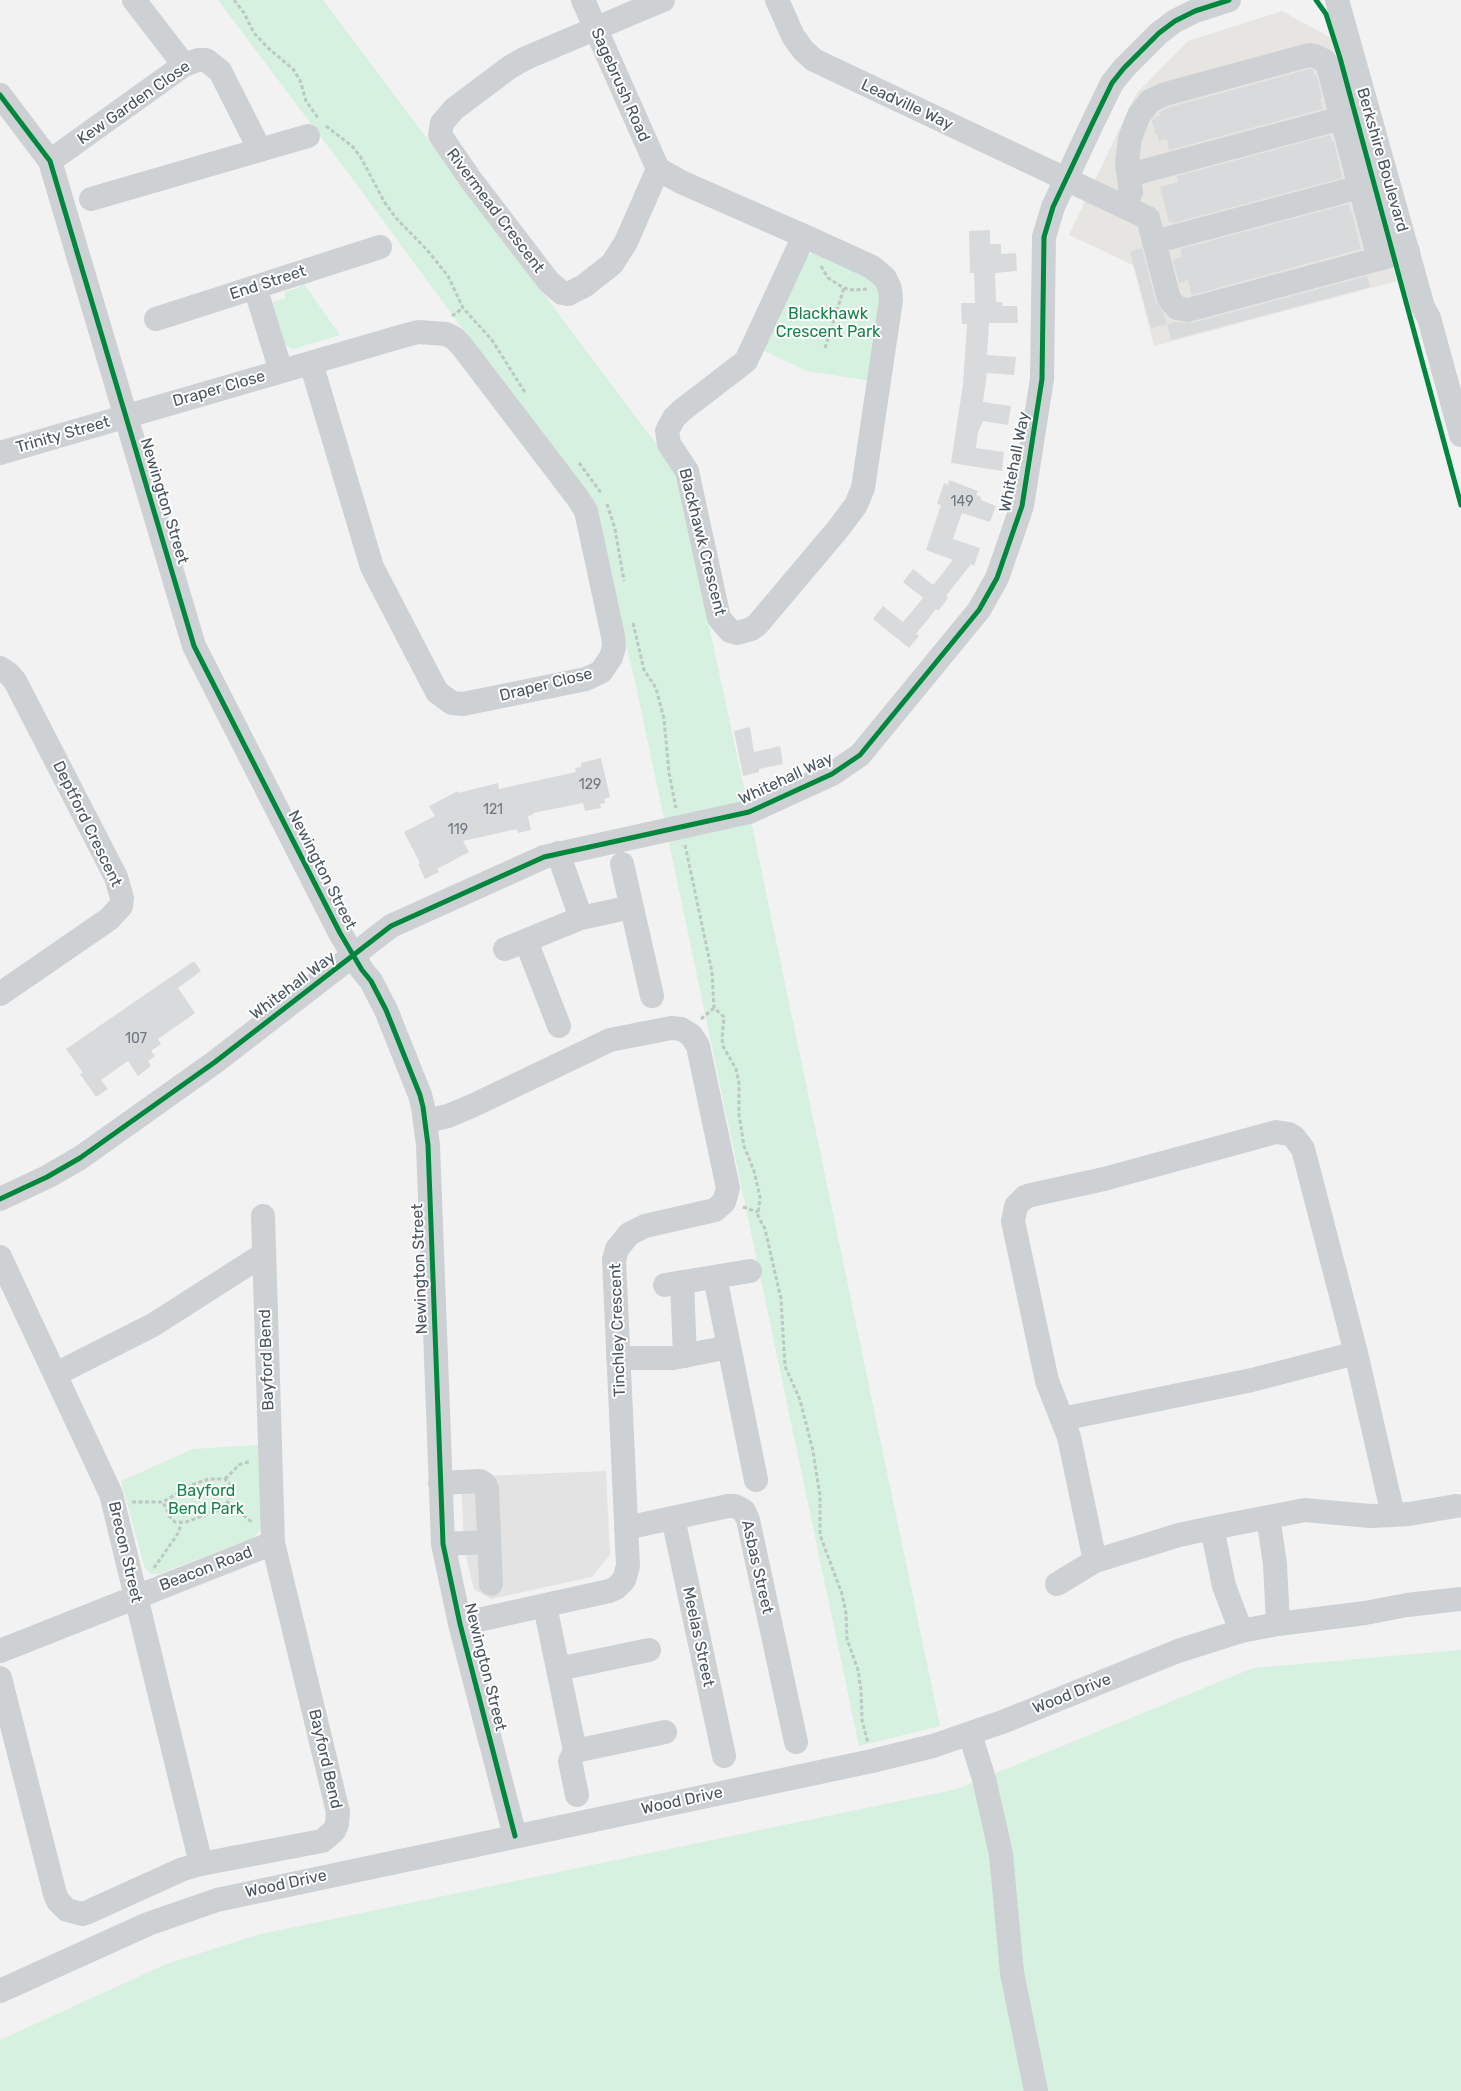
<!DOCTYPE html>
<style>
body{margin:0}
canvas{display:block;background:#f2f2f2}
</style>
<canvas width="1461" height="2091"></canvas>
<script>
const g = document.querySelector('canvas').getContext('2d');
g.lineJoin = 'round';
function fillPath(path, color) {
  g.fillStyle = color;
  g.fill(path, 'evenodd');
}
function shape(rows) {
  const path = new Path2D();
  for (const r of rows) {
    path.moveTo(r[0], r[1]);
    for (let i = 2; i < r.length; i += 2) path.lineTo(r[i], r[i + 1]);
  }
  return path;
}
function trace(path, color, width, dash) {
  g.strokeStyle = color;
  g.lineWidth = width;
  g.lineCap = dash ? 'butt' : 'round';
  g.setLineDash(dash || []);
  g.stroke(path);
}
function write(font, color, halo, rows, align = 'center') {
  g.font = font + ' Rubik,sans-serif';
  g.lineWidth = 4;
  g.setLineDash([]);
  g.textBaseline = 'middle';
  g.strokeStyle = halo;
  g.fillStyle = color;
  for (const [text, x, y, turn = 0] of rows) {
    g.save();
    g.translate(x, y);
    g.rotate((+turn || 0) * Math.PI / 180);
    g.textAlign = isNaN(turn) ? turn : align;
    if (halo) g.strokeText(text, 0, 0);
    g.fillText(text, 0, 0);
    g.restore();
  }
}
fillPath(shape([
 [1282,11,1331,38,1397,281,1154,346,1133,265,1069,235,1136,94,1188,41]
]), '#e6e5e1');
fillPath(shape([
 [606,1471,610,1555,592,1577,491,1599,474,1589,464,1549,461,1477]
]), '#e4e3e4');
fillPath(shape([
 [218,0,323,0,675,469,749,811,940,1726,859,1746,635,681,596,520,582,492,360,189],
 [815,252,868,274,881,289,871,381,807,371,760,349,804,257],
 [302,281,340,335,293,349,285,345,272,302,286,298,284,292,299,288],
 [258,1445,262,1526,257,1534,253,1538,159,1574,151,1574,145,1569,121,1481,193,1449],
 [1461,1650,1461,2091,0,2091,0,2040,164,1965,256,1935,957,1789,1253,1668]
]), '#d6f1df');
fillPath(shape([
 [1310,69,1313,70,1314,75,1316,74,1322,98,1320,98,1323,109,1169,150,1167,139,1159,141,1157,134,1155,134,1152,121,1155,117,1160,116,1159,112,1170,107],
 [1330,135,1332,142,1334,141,1342,178,1173,223,1172,221,1169,222,1160,187,1178,182,1177,176],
 [1348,204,1351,212,1352,212,1361,249,1192,295,1188,280,1179,283,1173,260,1182,257,1180,249],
 [990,230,990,244,1001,244,1001,254,1016,253,1017,271,995,273,996,302,1002,302,1002,306,1017,306,1018,323,989,323,987,355,1016,357,1014,375,987,373,983,402,1011,406,1008,425,983,421,978,432,976,448,1004,452,1002,471,951,463,963,384,967,324,962,324,961,303,975,303,974,273,970,273,969,231],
 [1142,248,1156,302,1164,314,1167,324,1151,328,1130,251],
 [1367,276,1370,287,1171,340,1167,324,1175,322,1192,323],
 [949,480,978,491,976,495,981,497,981,500,996,506,990,522,962,513,953,539,980,548,974,566,971,564,946,596,948,598,938,611,936,609,916,634,919,636,909,648,873,619,883,606,903,622,923,598,903,582,913,569,933,585,953,560,926,550,941,505,937,504,944,483,948,485],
 [750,727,754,752,780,746,783,764,759,769,759,772,743,776,734,731],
 [601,758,610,797,604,799,605,803,600,804,601,808,585,811,583,803,533,813,533,815,528,816,531,830,518,833,517,829,463,841,469,852,437,869,439,872,425,879,418,864,420,863,404,832,435,816,429,806,458,791,458,793,498,783,499,789,576,772,575,768,581,767,581,763],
 [194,961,201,971,178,988,195,1013,158,1039,161,1044,151,1051,155,1056,148,1061,151,1066,138,1076,128,1061,101,1080,108,1089,96,1097,80,1074,83,1073,66,1049]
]), '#d9dadc');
trace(shape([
 [234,0,244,13,254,33,268,48,293,69,300,80,306,101,318,118],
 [326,126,352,146,360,156,385,203,396,218,428,251,448,276,463,308,492,340,526,394],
 [821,266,828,278,844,288,853,290,867,289],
 [452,316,463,308],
 [825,348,844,288],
 [579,463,602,494],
 [607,504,615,529,624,581],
 [633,623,644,670,656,688,664,719,669,773,676,808],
 [685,845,712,972,714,1008,724,1017,722,1038,723,1046,736,1069,739,1083,739,1115,744,1146,754,1171,760,1197,758,1216,765,1229,781,1299,785,1366,800,1400,813,1451,820,1496,820,1535,842,1594,846,1613,847,1639,858,1670,861,1690,862,1720,868,1743],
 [701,1019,714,1008],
 [743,1207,758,1212],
 [225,1479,239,1465,251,1461],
 [132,1502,163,1502,191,1485,209,1479,225,1479,231,1485,230,1499,222,1509,186,1522,175,1522,170,1517,163,1502],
 [228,1503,253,1523],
 [154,1568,179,1532,181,1522]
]), '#bbc8c3', 3, [4, 2.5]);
trace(shape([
 [134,0,184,65],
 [583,0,658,169],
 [777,0,793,36,803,50,814,60,1148,218,1169,299,1177,308,1188,310,1408,251],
 [1337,0,1423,307,1429,318,1461,435],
 [0,95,50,161,194,646,340,933,362,970,371,981,386,1010,420,1095,423,1107,428,1145,443,1544,460,1624,515,1836],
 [50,161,184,65,198,60,206,60,220,71,260,150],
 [658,169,626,242,612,264,584,286,568,294,562,293,549,282,471,180,440,135,442,123,454,109,510,67,526,58,663,0],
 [658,169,681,182,804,236],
 [1129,175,1342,118],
 [91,199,308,136],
 [1114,202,1123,202,1131,193,1127,163,1130,138,1139,115,1150,101,1165,94,1309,55,1315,56,1325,61,1328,66,1379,259],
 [804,236,872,267,885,278,890,289,891,300,863,488,856,505,838,529,757,625,751,629,737,633,730,631,719,618,687,471,669,444,667,431,674,418,681,411,746,361,804,236],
 [1154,242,1360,187],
 [255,287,281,371],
 [156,319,380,247],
 [0,453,403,336,418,332,446,334,454,338,461,345,577,497,586,511,613,636,614,647,611,657,601,672,586,679,463,704,452,703,437,692,372,567,311,363],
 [0,668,9,674,15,681,116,877,122,898,121,906,109,919,0,994],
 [558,853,581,918],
 [622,864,652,996],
 [526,941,559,1026],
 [505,949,581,918,631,907],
 [426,1121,448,1116,474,1105,610,1040,671,1028,681,1029,691,1035,698,1046,728,1188,724,1202,715,1210,645,1226,629,1234,617,1249,614,1260,628,1566,624,1580,616,1588,609,1591,460,1624],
 [0,1199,47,1177,80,1158,215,1062,391,926,544,857,749,812,832,774,860,755,979,610,997,578,1022,506,1042,379,1044,237,1053,207,1093,122,1112,83,1124,68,1159,33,1175,21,1195,11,1229,0],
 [0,1257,111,1494,201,1864],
 [715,1277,756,1480],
 [682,1282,685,1356],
 [665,1285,750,1271],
 [618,1358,673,1358,729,1347],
 [56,1374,153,1325,264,1254],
 [1062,1419,1252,1380,1356,1353],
 [440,1483,480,1481,485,1484,487,1489,491,1584],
 [1268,1517,1275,1564,1278,1624],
 [673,1518,724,1756],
 [626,1528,728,1506,735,1506,744,1511,748,1520,796,1742],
 [1212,1528,1224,1586,1241,1631],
 [443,1544,488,1542],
 [1095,1561,1069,1437,1047,1381,1013,1221,1016,1206,1025,1197,1031,1195,1104,1179,1276,1132,1289,1134,1294,1137,1303,1149,1356,1353,1393,1515],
 [1057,1584,1095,1561,1179,1535,1212,1528,1305,1510,1370,1516,1393,1515,1409,1514,1456,1506],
 [545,1606,575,1751,665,1732],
 [0,1651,273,1543],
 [558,1669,649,1650],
 [0,1678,55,1894,58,1901,67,1910,82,1914,88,1912,183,1869,201,1864,311,1843,322,1841,334,1831,337,1824,338,1812,273,1543,263,1216],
 [970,1734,984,1779,1001,1854,1012,1973,1036,2091],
 [575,1751,570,1761,577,1795],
 [0,1991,148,1924,217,1900,872,1761,933,1746,1005,1721,1178,1651,1241,1631,1278,1624,1365,1613,1407,1605,1461,1599]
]), '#cdd1d3', 24);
trace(shape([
 [1316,0,1326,14,1340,58,1461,505],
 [0,95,50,161,194,646,340,933,362,970,371,981,386,1010,420,1095,423,1107,428,1145,443,1544,460,1624,515,1836],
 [0,1199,47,1177,80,1158,215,1062,391,926,544,857,749,812,832,774,860,755,979,610,997,578,1022,506,1042,379,1044,237,1053,207,1093,122,1112,83,1124,68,1159,33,1175,21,1195,11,1229,0]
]), '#00873e', 5);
write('14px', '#6e7880', null, [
 ["149",962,502],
 ["129",590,785],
 ["121",493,810],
 ["119",458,830],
 ["107",136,1039]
]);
write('16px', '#485560', '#fff', [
 ["Sagebrush Road",620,85,66],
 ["Kew Garden Close",134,103,-35],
 ["Leadville Way",907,105,25],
 ["Berkshire Boulevard",1382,160,74],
 ["Rivermead Crescent",495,211,53],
 ["End Street",268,283,-18],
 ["Draper Close",219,389,-16],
 ["Trinity Street",63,435,-16],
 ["Whitehall Way",1015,462,-79],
 ["Newington Street",164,501,73],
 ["Blackhawk Crescent",702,542,76],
 ["Draper Close",546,685,-14],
 ["Whitehall Way",786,779,-25],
 ["Deptford Crescent",87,824,64],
 ["Newington Street",322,870,63],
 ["Whitehall Way",293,986,-37],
 ["Newington Street",420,1269,-92],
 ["Tinchley Crescent",618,1330,-92],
 ["Bayford Bend",267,1360,-92],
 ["Brecon Street",125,1552,77],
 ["Asbas Street",757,1567,77],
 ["Beacon Road",206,1569,-21],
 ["Meelas Street",698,1637,78],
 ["Newington Street",485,1667,76],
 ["Wood Drive",1072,1694,-22],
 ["Bayford Bend",325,1759,77],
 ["Wood Drive",682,1801,-12],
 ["Wood Drive",286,1884,-12]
]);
write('16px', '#148547', '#fff', [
 ["Blackhawk",828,314],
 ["Crescent Park",828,332],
 ["Bayford",206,1491],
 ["Bend Park",206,1509]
]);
</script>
